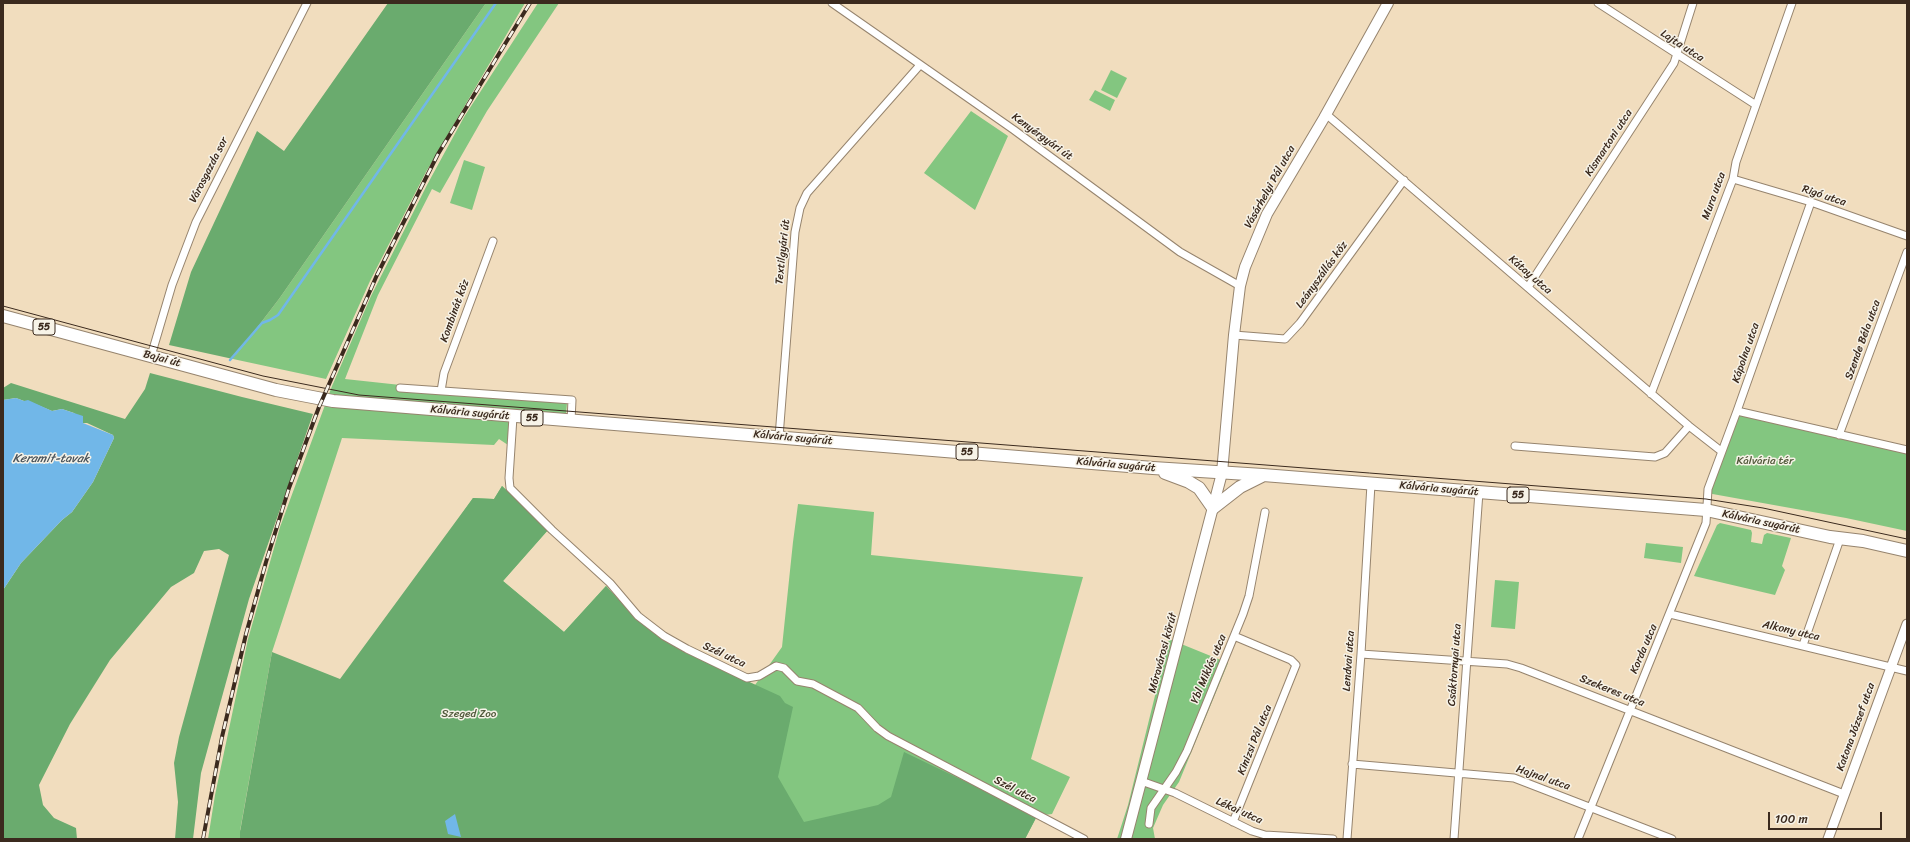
<!DOCTYPE html>
<meta charset="utf-8">
<style>
body{margin:0}
#map{position:relative;width:1910px;height:842px;overflow:hidden;background:#f1ddbe;font-family:Sriracha,sans-serif}
canvas{display:block}
.frame{position:absolute;inset:0;border:4px solid #3b2a1e;pointer-events:none}
.scale{position:absolute;left:1768px;top:812px;width:114px;height:18px;box-sizing:border-box;border:2px solid #3b2a1e;border-top:0;padding-left:5px;font-size:12px;line-height:14px;white-space:nowrap;color:#3b2a1e;-webkit-text-stroke:3px #f7f3e8;paint-order:stroke}
</style>
<div id="map">
<canvas width="1910" height="842"></canvas>
<div class="frame"></div>
<div class="scale">100 m</div>
</div>
<script>
const g = document.querySelector('canvas').getContext('2d');
g.lineJoin = 'round';
function fillPath(path, color) {
  g.fillStyle = color;
  g.fill(path, 'evenodd');
}
function shape(rows) {
  const path = new Path2D();
  for (const r of rows) {
    path.moveTo(r[0], r[1]);
    for (let i = 2; i < r.length; i += 2) path.lineTo(r[i], r[i + 1]);
  }
  return path;
}
function trace(path, color, width, dash) {
  g.strokeStyle = color;
  g.lineWidth = width;
  g.lineCap = dash ? 'butt' : 'round';
  g.setLineDash(dash || []);
  g.stroke(path);
}
function write(font, color, halo, rows, align = 'center') {
  g.font = font + ' Sriracha,sans-serif';
  g.lineWidth = 3;
  g.setLineDash([]);
  g.textBaseline = 'middle';
  g.strokeStyle = halo;
  g.fillStyle = color;
  for (const [text, x, y, turn = 0] of rows) {
    g.save();
    g.translate(x, y);
    g.rotate((+turn || 0) * Math.PI / 180);
    g.textAlign = isNaN(turn) ? turn : align;
    if (halo) g.strokeText(text, 0, 0);
    g.fillText(text, 0, 0);
    g.restore();
  }
}
fillPath(shape([
 [486,3,525,3,426,172,370,281,326,379,233,359,279,299],
 [538,3,559,3,487,111,440,193,432,189,378,295,345,379,567,403,566,414,510,410,508,445,499,439,494,445,342,438,272,652,240,831,473,498,494,499,502,486,548,530,503,581,564,632,606,586,636,618,662,638,686,653,755,685,782,647,793,542,798,504,874,512,871,555,1083,577,1031,759,1070,777,1052,814,1037,816,1025,839,208,839,215,795,248,639,280,527,332,386,371,296,427,185,464,117],
 [1111,70,1127,78,1117,98,1101,90],
 [1095,90,1115,100,1110,111,1089,100],
 [971,111,1008,136,975,210,924,173],
 [464,160,485,167,472,210,450,203],
 [1737,411,1907,450,1907,531,1846,518,1707,493],
 [1720,523,1751,530,1752,533,1751,542,1762,544,1764,535,1767,533,1791,538,1782,566,1785,570,1775,595,1694,576,1717,525],
 [1646,543,1683,547,1681,563,1644,558],
 [1495,580,1519,582,1515,629,1491,627],
 [1169,639,1228,663,1179,782,1163,805,1153,828,1155,839,1117,839,1128,805]
]), '#83c680');
fillPath(shape([
 [388,3,486,3,279,299,233,359,169,345,191,272,257,131,284,151],
 [150,373,242,397,313,414,249,599,201,773,193,839,175,839,178,802,174,763,179,737,229,555,219,549,204,551,194,573,171,587,110,660,70,724,39,785,43,805,54,818,76,828,77,839,3,839,3,590,21,563,62,520,72,512,93,482,114,438,113,435,87,423,83,423,74,413,62,409,52,411,28,401,24,401,16,398,3,400,3,388,11,383,125,419,145,389],
 [502,486,548,530,503,581,564,632,606,586,636,618,662,638,686,653,780,696,785,703,793,707,778,777,804,822,878,805,891,797,904,752,1037,816,1025,839,240,839,240,832,272,652,340,679,473,498,494,499]
]), '#6aab6e');
fillPath(shape([
 [16,398,24,401,28,400,52,411,62,409,83,416,83,423,113,435,114,438,93,482,72,512,62,520,21,563,3,590,3,400],
 [455,814,461,837,448,834,445,821]
]), '#71b7e8');
trace(shape([
 [230,360,262,323,270,320,278,315,496,3]
]), '#71b7e8', 2.5);
const minor = shape([
 [832,3,1014,130,1180,252,1240,286],
 [1598,3,1756,105],
 [1326,114,1689,426,1721,451],
 [1733,179,1811,202,1907,236],
 [1528,287,1674,63,1693,3],
 [1234,335,1285,339,1300,323,1404,180],
 [151,356,172,285,196,222,307,3],
 [400,388,572,400,571,421],
 [441,391,444,373,493,241],
 [1651,394,1733,179,1736,162,1792,3],
 [1737,411,1907,450],
 [513,417,509,478,510,488,552,530,610,583,638,616,664,636,687,649,747,678,759,676,776,666,784,668,797,681,813,684,858,708,877,728,888,736,1084,839],
 [1839,435,1907,252],
 [779,437,795,232,800,208,807,193,920,65],
 [1515,446,1655,457,1665,453,1689,426],
 [1670,614,1907,671],
 [1803,645,1840,539],
 [1361,654,1507,664,1521,668,1844,794],
 [1352,764,1514,778,1672,839],
 [1141,781,1175,793,1252,831,1265,835,1333,839],
 [1233,822,1296,665,1291,660,1234,636],
 [1149,824,1151,808,1176,772,1187,751,1243,614,1249,596,1265,512],
 [1347,839,1361,654,1371,484],
 [1454,839,1479,492],
 [1578,839,1706,523,1708,489,1737,411,1811,202]
]);
const tertiary = shape([
 [1828,839,1907,624]
]);
const secondary = shape([
 [1126,839,1222,473,1234,335,1240,286,1245,267,1267,214,1324,118,1388,3]
]);
const primary = shape([
 [3,316,276,390,333,401,1153,468,1263,475,1681,508,1706,510,1830,537,1863,541,1907,551],
 [1165,473,1189,482,1199,488,1213,508,1240,487,1262,476]
]);
trace(minor, '#96846e', 9);
trace(tertiary, '#96846e', 11);
trace(secondary, '#96846e', 12);
trace(primary, '#96846e', 14);
trace(minor, '#fff', 7);
trace(tertiary, '#fff', 9);
trace(secondary, '#fff', 10);
trace(primary, '#fff', 12);
trace(shape([
 [3,306,263,376,359,395,1706,499,1763,508,1907,539]
]), '#3b2a1e', 1);
const rail = shape([
 [203,839,222,737,246,634,266,562,289,488,319,407,377,275,438,154,530,3]
]);
trace(rail, '#3b2a1e', 4);
trace(rail, '#f7f3e8', 2.5, [8]);
for (const [x, y, w] of [
 [44,327,22],
 [532,418,22],
 [967,452,22],
 [1518,495,22]
]) {
  const box = new Path2D();
  box.roundRect(x - w / 2, y - 8, w, 16, 3);
  g.fillStyle = '#f7f3e8';
  g.fill(box);
  trace(box, '#3b2a1e', 1);
}
write('bold 10px', '#3b2a1e', null, [
 ["55",44,327],
 ["55",532,418],
 ["55",967,452],
 ["55",1518,495]
]);
write('11px', '#3b2a1e', '#f7f3e8', [
 ["Lajta utca",1682,46,33],
 ["Kenyérgyári út",1042,137,36],
 ["Kismartoni utca",1609,143,-57],
 ["Városgazda sor",209,170,-63],
 ["Vásárhelyi Pál utca",1270,187,-61],
 ["Mura utca",1714,196,-70],
 ["Rigó utca",1824,196,18],
 ["Textilgyári út",783,252,-84],
 ["Leányszállás köz",1322,275,-54],
 ["Kátay utca",1530,275,41],
 ["Kombinát köz",455,311,-70],
 ["Szende Béla utca",1863,340,-70],
 ["Kápolna utca",1746,353,-71],
 ["Bajai út",162,359,15],
 ["Kálvária sugárút",470,413,5],
 ["Kálvária sugárút",793,438,5],
 ["Kálvária sugárút",1116,465,5],
 ["Kálvária sugárút",1439,489,5],
 ["Kálvária sugárút",1761,522,12],
 ["Alkony utca",1791,631,13],
 ["Korda utca",1644,649,-67],
 ["Móravárosi körút",1163,653,-75],
 ["Szél utca",724,655,25],
 ["Lendvai utca",1349,661,-86],
 ["Csáktornyai utca",1455,665,-86],
 ["Ybl Miklós utca",1209,669,-67],
 ["Szekeres utca",1612,691,22],
 ["Katona József utca",1856,727,-70],
 ["Kinizsi Pál utca",1255,740,-68],
 ["Hajnal utca",1543,778,19],
 ["Szél utca",1015,790,27],
 ["Lékai utca",1239,811,24]
]);
write('11px', '#51593b', '#f7f3e8', [
 ["Kálvária tér",1765,461],
 ["Szeged Zoo",469,714]
]);
write('italic 12px', '#4b545b', '#f7f3e8', [
 ["Keramit-tavak",51,459]
]);
</script>
